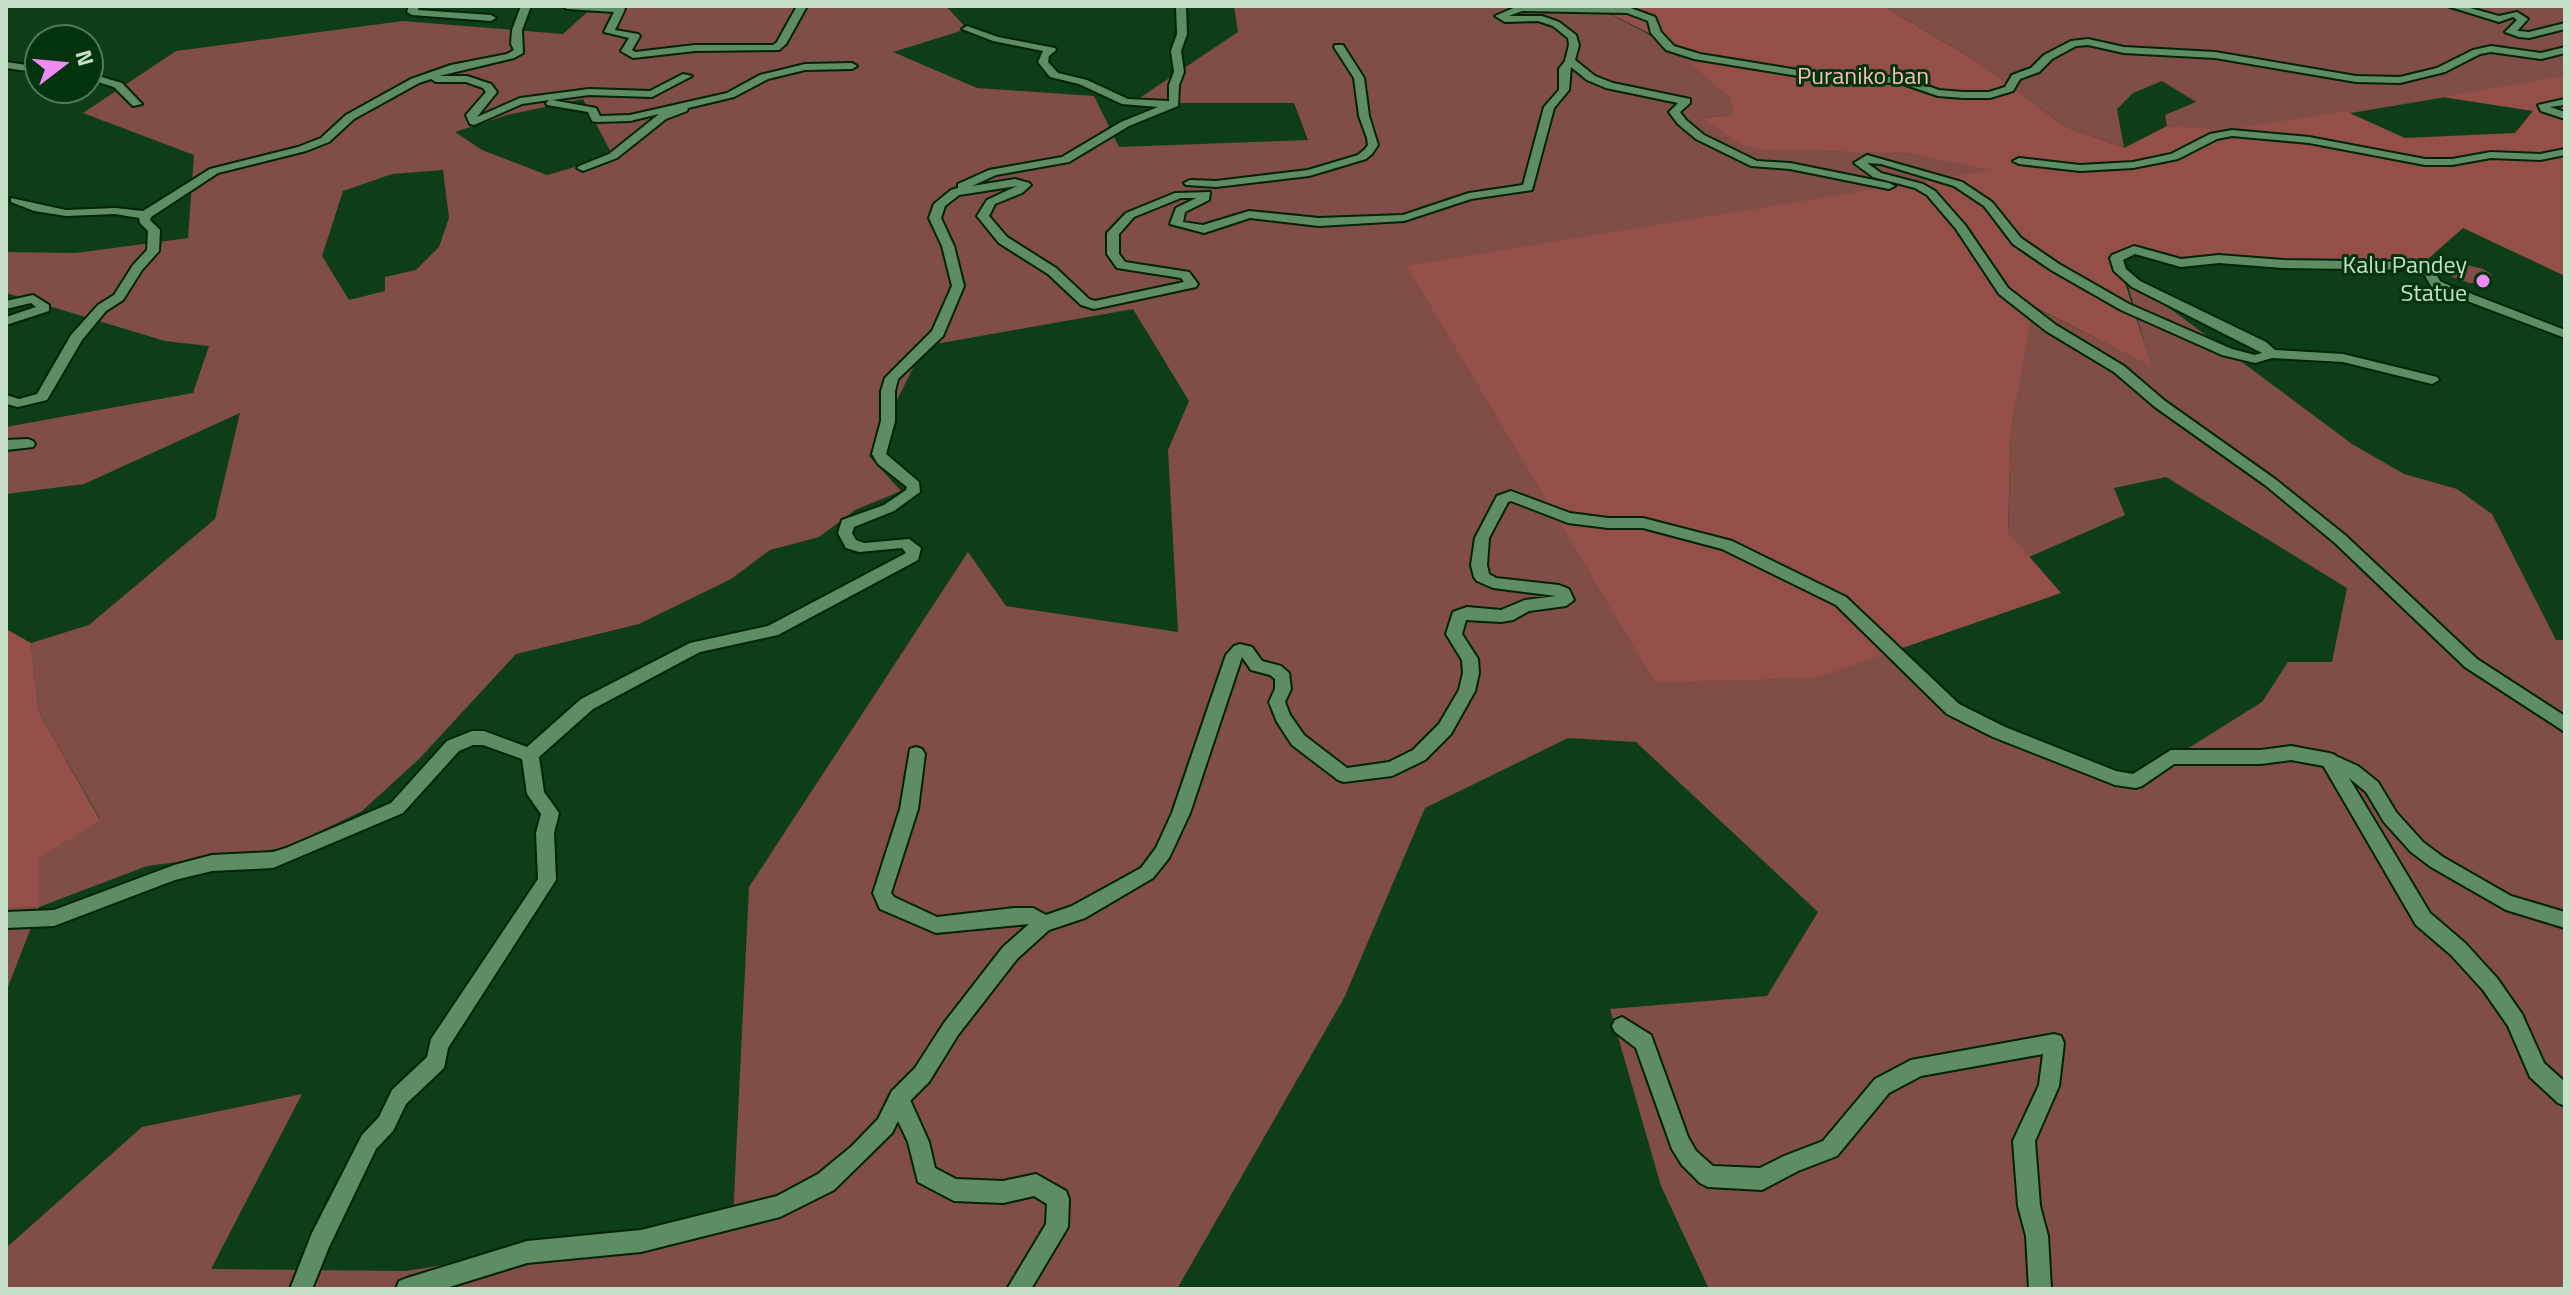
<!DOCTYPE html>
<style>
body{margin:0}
#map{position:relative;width:2571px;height:1295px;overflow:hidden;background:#0e3e18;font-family:"Titillium Web",sans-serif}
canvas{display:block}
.frame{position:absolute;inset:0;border:8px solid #c7e0c8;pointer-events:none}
.north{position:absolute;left:24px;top:24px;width:80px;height:80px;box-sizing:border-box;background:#02340e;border:2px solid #517958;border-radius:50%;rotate:74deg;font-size:22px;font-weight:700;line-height:32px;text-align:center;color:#c7e0c8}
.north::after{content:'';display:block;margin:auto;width:28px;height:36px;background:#f28af3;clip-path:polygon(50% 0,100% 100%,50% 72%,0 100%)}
</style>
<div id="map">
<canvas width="2571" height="1295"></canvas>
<div class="frame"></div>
<div class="north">N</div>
</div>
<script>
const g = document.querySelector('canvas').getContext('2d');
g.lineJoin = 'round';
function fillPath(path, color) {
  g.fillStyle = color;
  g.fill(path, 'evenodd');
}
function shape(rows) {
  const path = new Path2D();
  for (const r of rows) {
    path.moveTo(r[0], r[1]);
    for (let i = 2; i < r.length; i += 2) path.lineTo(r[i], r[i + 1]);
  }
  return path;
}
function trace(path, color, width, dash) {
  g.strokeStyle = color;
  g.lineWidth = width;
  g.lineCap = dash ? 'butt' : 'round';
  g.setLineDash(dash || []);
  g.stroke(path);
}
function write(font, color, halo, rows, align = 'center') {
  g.font = font + ' "Titillium Web",sans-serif';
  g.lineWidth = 6;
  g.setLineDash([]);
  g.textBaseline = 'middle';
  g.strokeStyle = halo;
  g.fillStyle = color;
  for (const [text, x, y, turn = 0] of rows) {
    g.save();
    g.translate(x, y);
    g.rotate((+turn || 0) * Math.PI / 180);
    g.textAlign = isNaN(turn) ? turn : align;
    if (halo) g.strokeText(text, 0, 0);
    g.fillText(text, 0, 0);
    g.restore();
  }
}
fillPath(shape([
 [594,6,946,6,967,29,893,52,977,88,1094,96,1119,147,1308,140,1294,103,1132,103,1238,32,1234,6,1595,6,1665,43,1732,98,1733,115,1704,118,1859,150,1906,153,1993,169,1900,649,1953,709,2136,781,2262,702,2288,662,2332,662,2347,588,2166,477,2114,488,2125,515,2029,557,2008,532,2011,432,2032,306,2151,366,2125,275,2352,444,2404,474,2457,489,2492,514,2556,640,2565,640,2565,1289,1709,1289,1661,1186,1610,1009,1767,996,1818,912,1636,742,1568,738,1425,808,1344,998,1177,1289,6,1289,6,1248,142,1127,302,1094,211,1269,406,1271,733,1219,749,887,968,552,1006,606,1178,632,1168,450,1189,401,1133,309,924,346,869,456,901,491,855,510,819,537,770,550,731,579,639,624,516,654,419,759,362,811,286,848,147,866,39,907,6,992,6,908,39,907,39,859,100,819,39,712,31,643,89,625,215,519,240,413,84,484,6,494,6,427,193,393,209,346,165,341,6,293,6,252,76,253,188,238,194,155,83,113,176,51,403,21,563,34],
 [583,99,613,156,547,175,482,150,455,132,507,115],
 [443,170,449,218,439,247,416,270,385,277,385,291,349,300,322,256,343,191,392,174],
 [1883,6,2565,6,2565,77,2232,133,2167,126,2165,115,2196,102,2162,81,2133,93,2117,109,2124,148,2064,126,1975,60],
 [2463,264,2483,269,2491,274,2492,281,2470,283,2452,277,2450,267]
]), '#814d47');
fillPath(shape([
 [1595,6,1883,6,1975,60,2064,126,2124,148,2167,126,2226,130,2345,111,2405,138,2515,133,2533,111,2442,97,2565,76,2565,276,2463,228,2420,266,2219,259,2181,263,2134,250,2117,258,2152,367,2033,306,2011,432,2008,532,2061,593,1816,678,1655,682,1407,266,1991,170,1906,153,1755,149,1739,143,1702,118,1733,115,1731,98,1660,39],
 [6,629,31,643,39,712,100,820,39,859,39,907,6,908]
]), '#944f48');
const minor = shape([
 [409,6,419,6,418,10,491,15,496,18,491,21,412,15,407,12,409,6],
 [521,6,531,6,522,30,523,53,514,58,439,76,467,76,491,84,497,92,477,117,520,98,589,89,650,91,683,74,692,76,652,97,589,95,552,100,596,108,600,116,630,115,727,93,760,75,805,64,852,63,857,66,852,69,805,70,768,79,734,97,688,108,687,111,666,119,617,158,583,171,577,168,579,166,609,154,659,114,630,121,596,122,592,121,588,112,547,105,546,103,549,100,522,104,474,125,470,124,466,115,486,92,483,88,466,82,436,82,431,79,419,83,354,119,329,142,306,151,218,173,151,217,150,220,160,230,159,251,142,270,123,300,106,311,82,340,47,400,18,407,6,404,6,395,19,399,37,394,71,335,98,305,114,295,133,265,147,250,148,231,140,223,139,218,115,214,66,216,34,211,11,202,11,198,66,210,115,208,143,211,210,169,298,147,321,138,346,115,411,79,451,65,507,54,514,50,511,44,512,30,521,6],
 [562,6,623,7,625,9,615,30,638,34,640,36,632,50,635,52,695,45,773,45,777,42,797,6,807,6,786,44,779,50,695,51,633,58,621,51,629,38,604,32,614,12,567,9,562,6],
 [1176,6,1186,6,1187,34,1181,51,1184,72,1179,85,1178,106,1129,126,1069,162,996,175,972,186,1015,179,1029,183,1031,185,1022,193,995,204,989,216,1007,237,1056,268,1089,299,1095,301,1184,282,1181,278,1117,268,1107,254,1107,233,1126,213,1175,193,1210,192,1209,200,1185,212,1183,222,1203,225,1249,211,1319,218,1403,215,1469,193,1523,185,1544,107,1559,90,1559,69,1565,61,1569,45,1568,38,1553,26,1538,21,1505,22,1495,16,1518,6,1628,7,1655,17,1661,32,1674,46,1700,54,1835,76,1901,77,1939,90,1963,92,1989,92,2005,87,2012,75,2031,68,2044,55,2071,41,2088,39,2124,47,2215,52,2356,76,2400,77,2437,68,2473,50,2491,46,2541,53,2565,47,2565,53,2541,59,2491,52,2480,54,2445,72,2400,83,2356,82,2215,58,2124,53,2088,45,2076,46,2052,59,2039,72,2020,79,2013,91,1990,98,1963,98,1938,96,1900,83,1835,82,1694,59,1666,50,1651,33,1648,21,1627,13,1522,11,1509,16,1542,16,1559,22,1576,35,1579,45,1575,60,1595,76,1613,83,1690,99,1690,103,1680,112,1686,120,1704,135,1757,161,1790,163,1889,183,1895,186,1889,189,1790,169,1751,166,1696,139,1678,124,1669,112,1678,103,1606,88,1587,80,1571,67,1569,90,1554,108,1532,190,1471,199,1404,221,1319,226,1250,218,1204,233,1170,224,1176,208,1196,198,1181,198,1134,217,1119,234,1119,254,1125,262,1189,272,1198,284,1196,287,1094,309,1081,305,1048,274,999,243,977,216,987,200,1017,186,959,195,945,206,941,218,954,246,964,286,943,336,898,379,895,391,895,421,886,454,919,482,920,492,894,511,854,527,852,533,856,540,864,543,909,539,921,548,918,560,778,635,700,652,593,709,539,757,544,792,559,813,554,833,556,880,448,1048,444,1068,406,1104,393,1131,376,1149,329,1247,312,1289,290,1289,312,1233,362,1135,379,1117,392,1090,427,1057,431,1039,538,879,536,833,541,814,527,794,522,759,483,745,473,745,459,751,403,813,273,868,212,871,175,880,54,926,6,928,6,912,54,910,174,865,212,855,273,852,286,848,391,803,447,741,472,731,484,731,527,747,581,699,690,643,768,626,906,553,902,548,859,552,846,548,838,533,842,520,884,505,906,490,907,487,878,464,872,454,881,421,881,391,885,378,932,331,952,286,942,246,929,218,934,204,951,190,958,188,958,184,989,170,1062,157,1121,122,1158,107,1122,104,1079,84,1050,77,1038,62,1043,51,993,41,962,29,967,26,998,37,1055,48,1056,50,1049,56,1048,62,1058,73,1087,80,1128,99,1169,101,1169,85,1174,72,1171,51,1177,34,1176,6],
 [2447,6,2463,6,2499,16,2517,12,2528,19,2517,31,2519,31,2529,32,2565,23,2565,29,2529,38,2519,37,2505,32,2517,20,2513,17,2499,22,2447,6],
 [1335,45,1343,45,1364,78,1369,116,1378,145,1372,154,1366,159,1309,176,1216,187,1186,185,1184,183,1190,180,1216,181,1308,170,1358,155,1364,150,1368,145,1367,138,1359,116,1354,78,1334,47,1335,45],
 [6,62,40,67,40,73,6,68,6,62],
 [88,73,122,83,142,104,133,106,114,87,88,79,88,73],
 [2565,99,2565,105,2550,107,2565,112,2565,119,2541,111,2538,105,2565,99],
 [2232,130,2309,137,2425,159,2452,159,2491,152,2540,154,2565,149,2565,155,2540,160,2491,158,2452,165,2425,165,2309,143,2232,136,2217,139,2178,159,2133,168,2080,171,2019,164,2013,161,2019,158,2080,165,2133,162,2171,154,2210,134,2232,130],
 [1867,155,1962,182,1992,202,2021,238,2059,264,2129,304,2232,349,2255,355,2262,353,2132,287,2114,271,2110,258,2112,255,2134,246,2181,259,2219,255,2283,260,2420,262,2432,267,2440,281,2446,284,2565,330,2565,338,2438,290,2431,286,2423,272,2418,270,2283,268,2219,263,2181,267,2135,254,2123,260,2126,269,2140,281,2266,342,2275,350,2343,354,2437,377,2439,380,2432,384,2343,362,2272,358,2255,363,2222,355,2121,310,2051,270,2013,244,1984,206,1954,186,1881,164,1867,163,1881,173,1923,184,1935,191,1965,225,2008,288,2056,325,2124,366,2165,401,2275,479,2345,535,2477,659,2565,716,2565,732,2465,667,2335,543,2265,485,2155,407,2114,372,2046,331,1999,294,1956,229,1927,195,1915,188,1873,177,1854,163,1867,155],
 [33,295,49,305,49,311,6,325,6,317,36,307,31,303,6,309,6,301,33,295],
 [28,439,33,441,35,444,33,447,6,450,6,440,28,439],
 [1511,491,1570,513,1608,518,1643,518,1732,541,1846,597,1959,704,2005,727,2116,771,2133,774,2171,750,2261,750,2291,746,2329,753,2335,755,2338,760,2335,765,2329,767,2291,760,2261,764,2174,764,2142,786,2136,788,2115,785,1993,737,1947,714,1836,605,1722,549,1643,528,1608,528,1568,523,1511,501,1508,502,1489,538,1487,565,1489,574,1496,578,1559,585,1569,589,1574,600,1566,606,1529,611,1513,620,1501,622,1466,620,1462,634,1478,659,1479,673,1475,691,1451,734,1425,760,1392,776,1344,782,1338,780,1292,745,1277,722,1269,702,1275,689,1275,679,1270,675,1251,670,1242,657,1190,813,1169,858,1153,878,1085,918,1049,930,1017,959,958,1035,929,1082,906,1105,899,1108,892,1105,889,1098,892,1091,915,1068,944,1023,1003,947,1029,924,936,933,880,909,873,893,900,809,910,749,916,747,922,749,925,754,918,809,891,893,894,897,937,917,1014,908,1033,908,1046,915,1072,906,1141,868,1156,848,1172,813,1226,655,1234,646,1240,644,1252,647,1262,661,1281,666,1289,673,1291,689,1285,702,1290,715,1304,735,1347,768,1389,762,1413,750,1439,724,1459,690,1463,673,1462,660,1446,634,1453,612,1467,607,1501,610,1525,600,1556,596,1493,588,1477,581,1474,577,1471,565,1475,538,1497,496,1511,491],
 [1622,1017,1651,1035,1688,1137,1696,1151,1713,1166,1760,1168,1784,1156,1823,1141,1875,1079,1911,1060,2054,1034,2061,1036,2064,1043,2059,1086,2035,1141,2040,1206,2048,1236,2051,1289,2029,1289,2026,1236,2018,1206,2013,1141,2039,1085,2043,1054,1921,1076,1889,1093,1837,1156,1798,1171,1762,1190,1708,1187,1700,1183,1682,1165,1672,1149,1636,1048,1615,1032,1612,1026,1615,1020,1622,1017]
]);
const tertiary = shape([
 [2329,753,2358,766,2378,782,2396,812,2423,842,2443,857,2511,896,2565,912,2565,928,2506,910,2431,867,2411,852,2384,822,2366,792,2349,778,2430,913,2465,943,2497,978,2522,1014,2544,1063,2565,1082,2565,1106,2558,1103,2530,1077,2508,1026,2483,990,2451,955,2416,925,2320,760,2323,755,2329,753],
 [899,1088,906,1091,929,1142,935,1168,956,1179,1003,1181,1036,1174,1066,1191,1069,1199,1068,1227,1031,1289,1007,1289,1046,1224,1047,1204,1034,1196,1003,1203,954,1201,918,1182,908,1142,898,1121,892,1133,834,1190,780,1217,641,1252,527,1263,443,1289,396,1289,399,1281,407,1278,527,1241,641,1230,777,1196,818,1174,852,1146,878,1119,892,1091,899,1088]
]);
trace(minor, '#002307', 4);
trace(tertiary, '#002307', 4);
fillPath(minor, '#5e8d63');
fillPath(tertiary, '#5e8d63');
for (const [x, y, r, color] of [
 [2483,281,8,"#f28af3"]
]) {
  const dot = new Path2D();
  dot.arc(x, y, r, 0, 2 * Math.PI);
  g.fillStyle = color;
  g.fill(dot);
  trace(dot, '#02340e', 3);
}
write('24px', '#fdbeb6', '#02340e', [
 ["Puraniko ban",1863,78]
]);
write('24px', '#c7e0c8', '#02340e', [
 ["Kalu Pandey",2467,267],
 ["Statue",2467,295]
], 'right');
</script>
